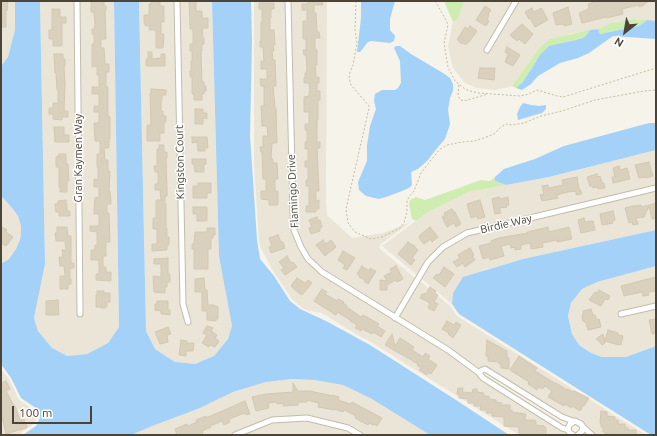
<!DOCTYPE html>
<style>
body{margin:0}
#map{position:relative;width:657px;height:436px;overflow:hidden;background:#f6f3ea;font-family:Ubuntu,sans-serif}
canvas{display:block}
.frame{position:absolute;inset:0;border:2px solid #4b4437;pointer-events:none}
.north{position:absolute;left:605px;top:12px;width:40px;height:40px;-webkit-text-stroke:3px #fff;paint-order:stroke;rotate:211deg;font-size:11px;font-weight:700;line-height:16px;text-align:center;color:#4b4437}
.north::after{content:'';display:block;margin:auto;width:14px;height:18px;background:#4b4437;clip-path:polygon(50% 0,100% 100%,50% 72%,0 100%)}
.scale{position:absolute;left:12px;top:406px;width:80px;height:18px;box-sizing:border-box;border:2px solid #4b4437;border-top:0;padding-left:5px;font-size:12px;line-height:14px;white-space:nowrap;color:#4b4437;-webkit-text-stroke:3px #fff;paint-order:stroke}
</style>
<div id="map">
<canvas width="657" height="436"></canvas>
<div class="frame"></div>
<div class="north">N</div>
<div class="scale">100 m</div>
</div>
<script>
const g = document.querySelector('canvas').getContext('2d');
g.lineJoin = 'round';
function fillPath(path, color) {
  g.fillStyle = color;
  g.fill(path, 'evenodd');
}
function shape(rows) {
  const path = new Path2D();
  for (const r of rows) {
    path.moveTo(r[0], r[1]);
    for (let i = 2; i < r.length; i += 2) path.lineTo(r[i], r[i + 1]);
  }
  return path;
}
function trace(path, color, width, dash) {
  g.strokeStyle = color;
  g.lineWidth = width;
  g.lineCap = dash ? 'butt' : 'round';
  g.setLineDash(dash || []);
  g.stroke(path);
}
function write(font, color, halo, rows, align = 'center') {
  g.font = font + ' Ubuntu,sans-serif';
  g.lineWidth = 3;
  g.setLineDash([]);
  g.textBaseline = 'middle';
  g.strokeStyle = halo;
  g.fillStyle = color;
  for (const [text, x, y, turn = 0] of rows) {
    g.save();
    g.translate(x, y);
    g.rotate((+turn || 0) * Math.PI / 180);
    g.textAlign = isNaN(turn) ? turn : align;
    if (halo) g.strokeText(text, 0, 0);
    g.fillText(text, 0, 0);
    g.restore();
  }
}
fillPath(shape([
 [1,1,15,1,15,30,8,57,1,66],
 [40,1,114,1,119,327,108,343,87,354,67,356,52,349,38,331,34,318,45,264],
 [139,1,212,1,219,256,232,326,228,339,214,356,195,364,175,362,155,349,146,331],
 [254,1,286,1,290,214,292,232,298,249,306,261,320,274,447,353,475,374,475,375,476,375,481,381,560,431,566,433,568,435,519,435,371,342,359,336,322,313,306,310,301,307,292,299,273,271,260,246,259,240,254,164],
 [291,1,327,1,326,203,327,215,352,238,383,233,411,222,381,244,379,247,380,249,415,278,394,313,324,269,311,257,304,246,297,229,295,213],
 [464,1,656,1,656,21,634,19,612,23,598,29,570,34,540,47,512,86,495,90,477,88,465,83,453,68,448,46,453,22,458,19],
 [656,150,656,230,523,259,485,270,453,293,452,304,382,246,428,212,469,192,549,177],
 [1,197,13,209,18,216,21,226,21,233,20,240,16,249,9,259,1,264],
 [656,266,656,346,626,357,602,357,591,353,579,345,572,334,568,316,571,303,582,289,596,282],
 [420,281,450,306,457,316,646,435,597,435,585,425,581,419,574,418,564,414,487,367,478,368,448,346,399,316],
 [1,369,9,379,19,400,34,410,38,415,34,424,23,431,20,435,1,435],
 [293,379,314,380,343,385,372,399,430,435,131,435,155,425,200,408,233,392,266,382]
]), '#ebe5d8');
fillPath(shape([
 [444,1,464,1,458,19,453,22],
 [634,19,647,20,645,22,638,26,600,34,598,29,611,23],
 [590,30,585,37,576,40,562,43,539,56,534,65,522,83,516,88,512,86,540,47,550,39],
 [495,177,495,181,506,185,469,192,428,212,416,221,412,219,409,204,410,200,416,197,425,200,481,180,490,181]
]), '#cfedb0');
fillPath(shape([
 [15,1,40,1,45,264,34,318,38,331,52,348,67,356,87,354,108,343,119,327,114,1,139,1,146,331,155,349,175,362,186,363,195,364,214,356,228,339,232,326,219,256,212,1,251,1,252,41,250,136,257,240,260,259,274,276,290,301,300,309,326,321,370,345,456,400,509,435,430,435,372,399,343,385,314,380,293,379,266,382,233,392,200,408,155,425,131,435,23,435,36,426,40,418,40,415,36,408,21,398,11,378,1,364,1,264,9,259,16,249,20,240,21,233,21,226,18,216,13,209,1,196,1,66,8,57,15,30],
 [361,1,395,1,390,19,390,30,395,36,394,41,390,43,371,41,368,42,360,52,357,52,361,18],
 [647,20,656,21,656,39,613,36,589,53,578,58,560,63,538,76,531,84,522,90,516,88,522,83,534,65,539,56,549,46,562,43,576,40,585,37,590,30,598,29,600,34,638,26,645,22],
 [396,46,400,46,411,54,443,73,450,78,453,84,453,91,450,98,448,110,450,124,445,139,438,147,427,161,418,169,411,172,412,185,409,188,402,191,386,197,379,199,366,196,359,190,358,182,367,161,367,145,370,126,376,109,374,101,375,94,382,90,395,90,398,88,401,83,400,61,394,48],
 [523,103,531,105,539,106,546,105,546,109,542,113,518,120,517,114,520,107],
 [649,123,656,123,656,150,549,177,506,185,495,181,495,177,504,169,535,159,564,146],
 [656,230,656,266,597,282,582,289,571,303,568,316,572,334,579,345,591,353,602,357,626,357,656,346,656,435,651,435,459,314,452,304,453,293,463,277,523,259]
]), '#a3d1f7');
const building = shape([
 [1,1,8,1,7,11,6,10,6,27,1,27,1,1],
 [91,1,104,1,104,6,106,6,106,11,105,11,106,39,101,39,101,48,104,48,105,64,109,64,109,72,106,72,106,87,108,87,108,117,110,117,110,139,109,139,109,148,104,148,105,160,108,160,108,171,110,171,109,191,110,191,111,204,107,204,107,213,109,213,110,242,106,242,106,256,103,256,103,267,106,267,106,272,111,272,111,281,96,280,96,274,99,274,99,260,91,260,91,250,95,250,95,245,97,245,97,232,90,231,90,226,99,226,99,214,94,214,94,209,95,198,99,197,99,187,94,187,94,179,98,180,98,167,97,167,97,154,100,154,100,141,95,141,94,123,99,123,99,112,94,112,94,106,99,106,99,94,92,94,92,87,99,87,99,75,97,75,97,66,92,67,92,44,94,44,94,34,92,34,92,29,94,29,95,25,94,12,91,12,91,1],
 [152,1,160,1,160,6,164,6,164,22,161,22,161,34,164,34,163,48,156,48,156,30,149,30,150,26,146,26,144,23,144,15,149,15,149,4,152,3,152,1],
 [189,1,196,1,196,11,202,11,202,18,208,18,208,28,202,28,203,38,204,38,204,44,202,44,202,51,201,51,202,82,204,82,204,86,206,86,206,91,204,91,204,94,202,94,202,100,194,100,194,94,192,94,192,77,190,77,190,71,191,71,191,61,192,61,192,51,190,51,190,44,193,44,193,29,190,29,190,26,189,1],
 [308,1,322,1,323,5,314,5,314,13,316,13,317,32,319,32,320,38,315,38,315,50,317,50,317,65,315,65,316,77,319,77,319,83,317,83,317,91,320,91,320,100,318,100,318,120,317,120,317,142,320,142,320,148,317,148,319,191,316,191,316,201,319,200,319,209,316,209,316,212,306,212,306,206,309,206,309,186,306,186,306,180,308,180,308,167,305,167,305,161,308,161,308,149,305,149,305,142,307,142,307,130,305,130,305,124,309,124,309,112,304,112,304,97,309,96,309,92,310,92,309,83,304,83,304,78,305,78,305,73,306,73,307,69,306,55,304,55,303,50,306,50,306,39,303,39,303,21,307,21,307,10,302,10,302,4,308,4,308,1],
 [597,1,647,1,647,3,644,3,644,5,639,7,639,5,622,9,623,14,606,18,606,17,582,23,579,13,587,10,589,7,588,4,597,1],
 [259,3,274,3,274,9,271,9,271,18,270,18,270,30,274,30,275,45,273,45,274,51,272,51,273,60,275,60,276,86,273,86,275,108,276,108,277,143,272,143,271,159,273,159,273,163,277,163,278,179,275,179,275,191,278,191,278,205,269,205,269,200,261,199,261,191,266,191,266,179,263,179,262,152,261,152,260,147,263,147,263,136,268,136,267,126,262,126,261,106,264,106,264,86,261,86,260,79,267,79,267,69,261,69,261,61,264,61,263,47,260,47,260,41,261,41,261,22,262,22,262,9,259,9,259,3],
 [485,6,491,10,488,14,489,15,487,20,489,21,486,26,476,20,485,6],
 [568,7,572,24,565,26,562,24,556,25,553,13,568,7],
 [532,8,534,12,541,8,542,9,548,20,535,27,530,18,529,19,525,12,532,8],
 [52,9,60,9,60,17,66,17,66,23,62,23,62,46,53,46,53,39,49,39,49,30,52,30,52,9],
 [522,24,533,34,525,44,519,39,517,41,510,35,522,24],
 [470,26,477,31,469,42,468,42,467,44,465,44,462,43,460,43,459,41,457,40,465,27,468,29,470,26],
 [507,47,520,55,513,66,505,62,508,54,505,52,507,47],
 [148,52,152,52,152,59,161,58,161,54,165,54,165,66,146,66,146,59,148,59,148,52],
 [54,54,63,54,63,59,65,59,65,66,64,66,65,84,64,111,68,111,68,117,62,117,62,120,53,119,53,114,49,114,49,108,53,108,53,103,58,103,58,90,57,90,56,73,55,73,54,54],
 [480,68,495,68,494,80,478,78,480,68],
 [151,89,166,90,166,95,162,95,162,100,161,100,161,111,163,111,163,116,166,116,166,122,164,122,164,133,160,133,160,141,147,141,147,125,151,125,150,93,151,93,151,89],
 [195,109,203,109,203,113,207,113,207,119,203,118,203,124,195,124,195,109],
 [54,127,64,127,64,135,69,135,69,142,55,142,54,127],
 [192,137,207,137,208,148,205,148,205,151,198,151,197,142,192,143,192,137],
 [159,145,164,145,164,152,167,152,167,158,166,158,167,191,167,196,165,196,165,204,166,204,166,228,167,228,167,237,169,237,169,245,167,245,167,250,152,251,152,244,157,244,157,229,153,229,153,218,156,218,156,200,161,200,160,190,155,190,155,184,158,184,158,172,155,172,154,166,157,166,157,149,159,149,159,145],
 [59,154,66,154,66,164,68,164,69,181,67,181,67,192,60,192,60,187,59,187,59,167,56,167,56,157,59,156,59,154],
 [192,159,206,159,206,164,204,164,204,172,195,172,194,164,192,164,192,159],
 [649,162,653,176,646,178,645,177,639,178,635,165,649,162],
 [619,166,620,170,627,168,630,179,613,183,612,177,615,177,613,168,619,166],
 [597,174,597,177,600,176,602,183,604,183,605,188,598,189,597,187,593,188,592,186,590,186,587,177,597,174],
 [577,177,579,189,580,189,582,194,576,195,576,191,568,192,557,195,558,198,542,201,540,195,544,194,542,186,548,185,549,188,563,185,562,180,577,177],
 [198,183,211,183,211,193,207,193,207,198,193,198,193,186,198,186,198,183],
 [499,197,500,199,508,197,509,205,506,205,507,207,499,208,501,213,495,214,492,199,499,197],
 [66,200,66,204,67,204,67,211,70,211,70,216,59,216,59,212,56,212,55,204,58,204,58,201,66,200],
 [480,200,485,217,478,219,477,216,471,218,467,204,480,200],
 [656,203,656,218,652,219,649,206,644,217,636,218,638,224,633,225,632,222,629,223,625,208,633,206,641,205,642,207,656,203],
 [193,207,207,207,207,221,197,221,197,214,193,214,193,207],
 [452,209,454,212,455,212,461,224,456,227,454,223,447,227,442,217,445,216,444,213,452,209],
 [613,211,615,220,612,221,613,223,602,225,600,214,613,211],
 [317,217,317,220,320,220,322,227,320,228,320,231,311,234,309,228,312,227,309,220,317,217],
 [584,218,585,222,593,221,595,230,581,233,578,220,584,218],
 [1,226,7,230,6,232,13,237,6,246,1,243,1,226],
 [57,227,67,227,68,236,71,236,71,263,74,263,74,268,70,268,70,279,71,279,71,284,68,284,68,289,60,289,60,276,65,276,64,266,60,266,59,257,63,257,62,250,66,250,65,241,56,241,55,233,57,233,57,227],
 [430,227,438,237,432,242,431,239,424,244,419,238,420,235,430,227],
 [548,227,549,232,569,227,572,239,557,242,557,240,542,243,543,247,531,249,530,243,521,245,521,249,515,250,515,247,511,248,510,244,501,246,504,256,490,260,489,257,483,259,479,246,491,243,491,241,498,238,528,233,527,232,548,227],
 [207,228,215,228,215,235,213,235,213,238,211,238,211,249,208,249,208,269,194,269,194,249,192,249,192,244,194,244,195,232,207,232,207,228],
 [278,235,281,242,283,242,285,248,271,253,269,247,272,246,269,238,278,235],
 [323,240,326,244,331,240,336,247,325,256,316,245,323,240],
 [408,242,412,245,414,245,414,246,418,250,412,258,415,260,411,265,398,254,408,242],
 [470,248,474,255,472,256,475,260,465,267,463,263,457,267,453,262,460,258,458,255,468,249,470,248],
 [343,251,355,258,347,270,343,268,345,265,338,260,343,251],
 [287,256,291,263,293,262,297,267,285,275,281,270,284,268,279,262,287,256],
 [168,258,168,274,170,274,170,282,167,282,167,287,165,287,165,293,154,292,153,276,161,277,161,264,154,264,154,259,168,258],
 [362,266,369,271,370,268,376,271,368,284,364,281,365,280,359,277,360,276,357,274,362,266],
 [396,266,403,279,397,282,396,280,387,285,387,290,380,290,380,280,387,281,384,276,392,272,390,269,396,266],
 [444,267,454,274,445,287,433,278,437,274,439,275,444,267],
 [656,277,656,291,648,292,649,295,643,296,642,292,624,296,621,286,640,281,656,277],
 [204,278,205,290,207,290,208,305,213,305,218,307,218,319,216,319,216,321,207,320,207,311,202,311,202,292,195,292,195,279,204,278],
 [297,278,305,283,308,280,312,283,303,294,302,293,301,295,291,286,292,285,292,284,297,278],
 [430,287,436,291,435,293,438,295,434,302,438,304,434,311,428,308,430,303,420,298,422,294,423,295,424,293,426,294,430,287],
 [322,289,327,292,325,294,337,301,338,299,344,302,343,303,346,305,346,306,351,310,361,317,363,315,379,324,377,326,385,331,381,337,373,332,372,334,362,329,361,331,355,328,357,325,350,321,350,320,337,312,336,315,314,301,322,289],
 [599,290,610,296,608,300,605,299,601,306,589,300,595,292,597,293,599,290],
 [97,291,104,291,104,293,110,293,110,302,107,302,107,307,105,307,105,308,101,308,101,307,96,307,96,295,97,295,97,291],
 [58,300,59,315,46,315,46,301,58,300],
 [157,301,168,301,168,310,170,310,170,315,161,314,161,311,155,310,155,304,157,304,157,301],
 [591,309,593,315,595,315,597,320,599,319,601,327,588,330,586,323,583,321,582,317,583,314,583,311,591,309],
 [656,319,656,333,652,334,649,320,656,319],
 [447,321,454,325,456,322,461,325,453,338,448,334,449,333,442,329,447,321],
 [207,326,213,328,211,331,217,335,215,338,219,341,215,347,211,345,209,347,202,343,207,335,203,333,207,326],
 [168,327,171,334,167,335,168,342,160,344,155,332,168,327],
 [608,330,618,333,618,335,623,336,621,345,620,344,619,345,605,341,605,343,602,345,599,341,596,339,603,334,605,341,608,330],
 [392,334,395,346,400,338,414,347,412,350,423,357,425,353,430,356,428,359,437,365,431,374,428,372,427,375,419,370,421,368,417,365,418,364,385,345,392,334],
 [181,340,187,341,187,343,194,343,193,351,186,351,186,356,179,355,181,340],
 [487,340,507,351,507,358,509,358,509,369,501,368,501,364,499,364,499,362,488,361,488,356,486,356,487,340],
 [519,356,537,368,535,371,556,384,556,383,567,390,567,389,573,392,574,391,589,398,584,406,583,406,580,411,572,406,571,408,565,404,564,406,548,397,552,391,545,386,543,389,539,387,537,390,528,384,529,382,510,370,519,356],
 [6,381,10,389,6,391,14,406,15,406,20,420,24,419,25,424,27,425,27,427,26,428,6,434,1,413,1,383,6,381],
 [293,383,298,391,310,391,333,396,333,395,339,397,338,400,351,404,352,402,382,418,377,426,374,424,373,425,369,423,368,425,355,418,356,416,344,410,343,412,334,409,334,410,318,407,319,403,307,400,307,402,298,402,298,405,283,406,283,403,277,404,277,402,268,403,269,408,256,411,252,397,266,394,293,392,293,383],
 [458,388,463,388,462,392,472,393,473,389,477,389,477,392,484,393,483,396,489,396,489,399,496,400,496,402,502,403,501,405,510,405,510,410,512,410,512,412,526,414,525,420,535,420,536,422,536,425,544,426,544,427,546,428,546,435,522,435,519,433,519,427,504,426,504,417,492,416,492,413,486,413,487,410,480,410,481,406,474,406,474,403,468,403,468,399,459,398,459,394,457,394,458,388],
 [245,401,250,414,246,415,245,413,229,419,230,422,224,425,222,421,210,426,211,427,202,431,203,434,201,435,177,435,175,429,187,424,188,426,197,422,196,420,206,416,206,418,245,401],
 [601,411,607,412,607,416,615,417,615,420,618,420,618,424,625,424,625,427,628,428,628,430,636,430,636,435,613,435,613,434,605,434,605,432,603,432,603,427,601,427,601,423,600,423,601,411]
]);
fillPath(building, '#d9d0be');
trace(building, '#d5c8b1', 1);
const street = shape([
 [77,1,80,314],
 [177,1,183,304,188,322],
 [288,1,293,214,294,230,301,247,308,259,322,272,448,350,478,372,483,378,562,428,568,430],
 [487,50,516,1],
 [621,314,656,306],
 [395,318,428,262,443,247,467,233,656,188],
 [478,372,485,369,562,417,573,421],
 [583,427,592,435],
 [235,435,272,420,307,418,348,428,360,435],
 [573,435,569,432,568,428,570,424,575,421,581,424,583,427,582,431,578,435]
]);
trace(street, '#c3bcac', 7);
trace(shape([
 [356,1,355,31,357,43,353,65,350,72,349,78,351,85,369,106,369,108,346,209,348,223,351,227,355,232,371,239,382,237,400,228,404,223,407,211,407,201,409,197,414,191,421,173,439,150,447,145,462,142,474,141,484,138,494,134,501,127,506,124,512,125,524,123,541,116,562,111,595,100,644,91,656,90],
 [435,1,445,18,448,25,444,43,448,67,455,81,465,89,470,91,478,93,520,96,529,94,537,90,557,96,563,97,656,68],
 [459,85,458,95,459,98,461,100,464,101,488,94]
]), '#c6b99b', 1, [2, 2]);
trace(street, '#fff', 5);
write('11px', '#4b4437', '#fff', [
 ["Gran Kaymen Way",78,158,-90],
 ["Kingston Court",180,162,-91],
 ["Flamingo Drive",293,191,-93],
 ["Birdie Way",506,224,-13]
]);
</script>
